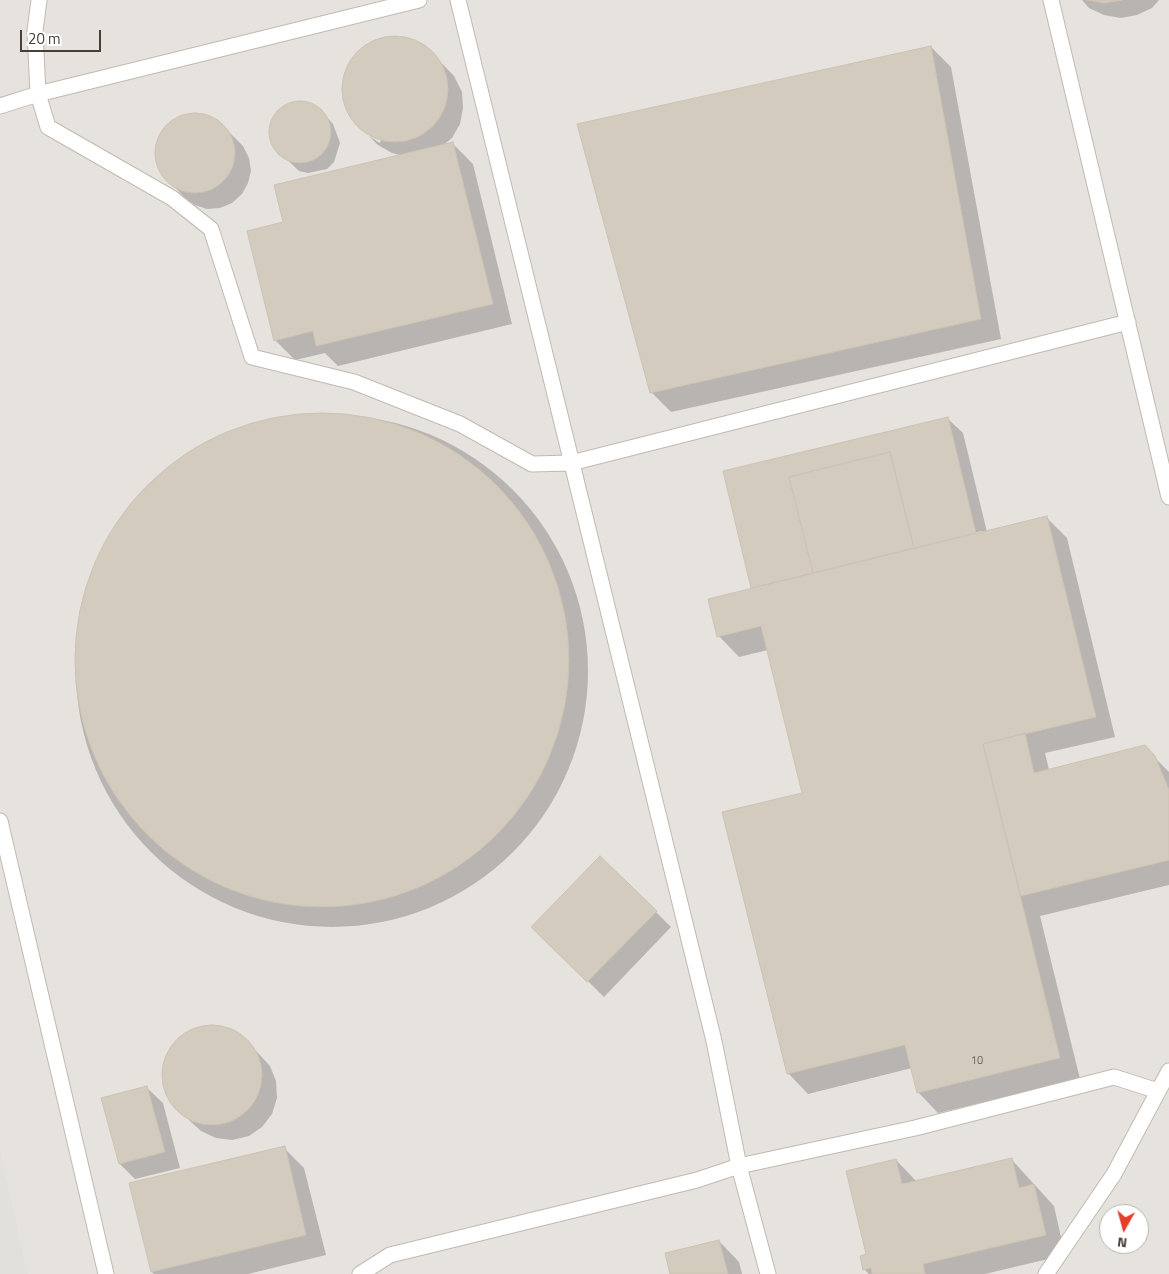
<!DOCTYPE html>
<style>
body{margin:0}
#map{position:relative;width:1169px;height:1274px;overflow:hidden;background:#f3f0e9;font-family:"Titillium Web",sans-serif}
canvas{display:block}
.north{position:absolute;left:1099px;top:1204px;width:50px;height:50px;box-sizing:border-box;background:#fff;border:1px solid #b5b3af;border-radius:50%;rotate:187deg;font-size:14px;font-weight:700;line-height:20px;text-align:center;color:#464038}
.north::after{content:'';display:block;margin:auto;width:18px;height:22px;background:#e83c2b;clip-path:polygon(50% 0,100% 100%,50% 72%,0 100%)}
.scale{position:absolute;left:20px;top:30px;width:81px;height:22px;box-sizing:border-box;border:2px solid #464038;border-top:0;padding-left:6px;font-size:15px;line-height:18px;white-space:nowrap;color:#464038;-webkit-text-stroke:4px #fff;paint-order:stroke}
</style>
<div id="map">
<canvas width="1169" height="1274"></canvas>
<div class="north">N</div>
<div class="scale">20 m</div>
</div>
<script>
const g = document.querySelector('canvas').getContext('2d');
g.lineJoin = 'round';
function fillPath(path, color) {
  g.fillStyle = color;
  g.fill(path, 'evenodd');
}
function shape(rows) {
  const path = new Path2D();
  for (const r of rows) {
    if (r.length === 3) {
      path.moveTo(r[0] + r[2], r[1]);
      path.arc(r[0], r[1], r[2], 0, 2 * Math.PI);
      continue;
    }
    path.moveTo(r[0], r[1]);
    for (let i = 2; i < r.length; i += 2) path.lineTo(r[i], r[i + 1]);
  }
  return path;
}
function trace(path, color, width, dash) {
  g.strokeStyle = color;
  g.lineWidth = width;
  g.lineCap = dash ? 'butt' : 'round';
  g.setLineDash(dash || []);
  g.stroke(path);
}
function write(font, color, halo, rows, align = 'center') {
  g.font = font + ' "Titillium Web",sans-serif';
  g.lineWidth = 4;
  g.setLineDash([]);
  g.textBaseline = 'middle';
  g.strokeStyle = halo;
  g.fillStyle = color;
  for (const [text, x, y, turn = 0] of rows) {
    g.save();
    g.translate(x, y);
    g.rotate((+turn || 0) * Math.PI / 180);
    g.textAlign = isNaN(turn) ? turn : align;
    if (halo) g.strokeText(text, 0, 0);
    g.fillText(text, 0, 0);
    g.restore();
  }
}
fillPath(shape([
 [0,0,1169,0,1169,1274,0,1274],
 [1109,1214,1139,1214,1139,1244,1109,1244]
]), '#e6e2de');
fillPath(shape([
 [0,1151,28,1274,0,1274]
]), '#e2e0dd');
fillPath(shape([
 [1082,0,1159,0,1152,8,1137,15,1121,18,1104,15,1089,8],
 [392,37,410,39,426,47,454,76,462,92,463,108,460,124,452,138,442,146,453,144,473,164,512,324,338,366,325,353,295,360,275,340,284,223,403,156,392,153,378,145,369,136,380,143,381,140,362,129,351,116,344,100,343,82,348,65,359,51,374,41],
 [931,47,951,67,1001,339,671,412,651,392],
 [305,103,323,113,333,124,340,143,334,162,327,169,308,173,299,171,274,147,270,129,278,112,286,107],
 [194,114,207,115,218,121,243,146,249,158,251,171,248,183,242,194,232,203,220,208,207,209,195,205,184,197,160,171,156,158,157,146,161,133,169,123,181,116],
 [332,671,256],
 [947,418,963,433,987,532,1046,517,1067,538,1115,737,1045,753,1049,770,1144,747,1169,772,1169,885,1040,916,1080,1079,938,1113,918,1092,912,1068,808,1094,788,1073,803,794,768,650,739,657,719,636,753,589,724,472],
 [982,531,982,533,924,547,924,545],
 [656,912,671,927,604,997,533,927],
 [214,1027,229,1030,243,1037,270,1066,276,1081,277,1098,272,1114,262,1127,249,1136,232,1140,216,1138,201,1131,189,1120,173,1104,166,1091,164,1075,166,1060,173,1046,185,1035,199,1029],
 [147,1088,163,1103,180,1168,135,1179,120,1164,103,1099],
 [284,1148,304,1168,326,1255,248,1274,154,1274,152,1272],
 [896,1160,917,1182,1012,1160,1054,1206,1065,1255,985,1274,869,1274,864,1269],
 [719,1241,739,1262,742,1274,671,1274]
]), '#0003');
const building = shape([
 [1087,0,1122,0,1105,3,1087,0],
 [395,89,53],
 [931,46,981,319,650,393,577,124,931,46],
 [300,132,31],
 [195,153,40],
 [453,142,493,304,316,346,313,331,274,341,247,231,283,222,274,185,453,142],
 [322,660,247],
 [948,417,976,533,914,548,890,452,789,477,813,573,751,588,723,471,948,417],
 [890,452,914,548,813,573,789,477,890,452],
 [1047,516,1096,717,983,744,1060,1058,917,1093,905,1045,787,1074,722,812,802,793,761,626,717,637,708,599,1047,516],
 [1025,733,1034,773,1145,745,1155,756,1169,790,1169,860,1021,896,983,744,1025,733],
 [600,856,657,911,587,982,531,927,600,856],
 [212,1075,50],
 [147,1086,165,1152,119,1164,101,1098,147,1086],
 [285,1146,306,1235,151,1272,129,1183,285,1146],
 [1012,1158,1019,1188,1034,1184,1046,1235,923,1264,925,1274,872,1274,871,1268,863,1270,860,1256,866,1254,846,1171,896,1159,902,1184,1012,1158],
 [719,1240,728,1274,670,1274,665,1253,719,1240]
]);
fillPath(building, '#d4cbbf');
trace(building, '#cec2b3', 1);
const lane = shape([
 [39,0,35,31,38,94,48,127,172,198,211,229,252,357,354,382,460,424,532,464,571,463,1128,322],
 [458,0,714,1041,739,1166,915,1128,1114,1077,1158,1091],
 [1051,0,1169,497],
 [0,106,38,94,419,0],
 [0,821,106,1274],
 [360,1274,390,1255,697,1180,739,1166,768,1274],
 [1046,1274,1114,1174,1169,1071]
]);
trace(lane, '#c1baaf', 17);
trace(lane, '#fff', 15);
write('11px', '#6a635a', null, [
 ["10",977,1061]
]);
</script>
